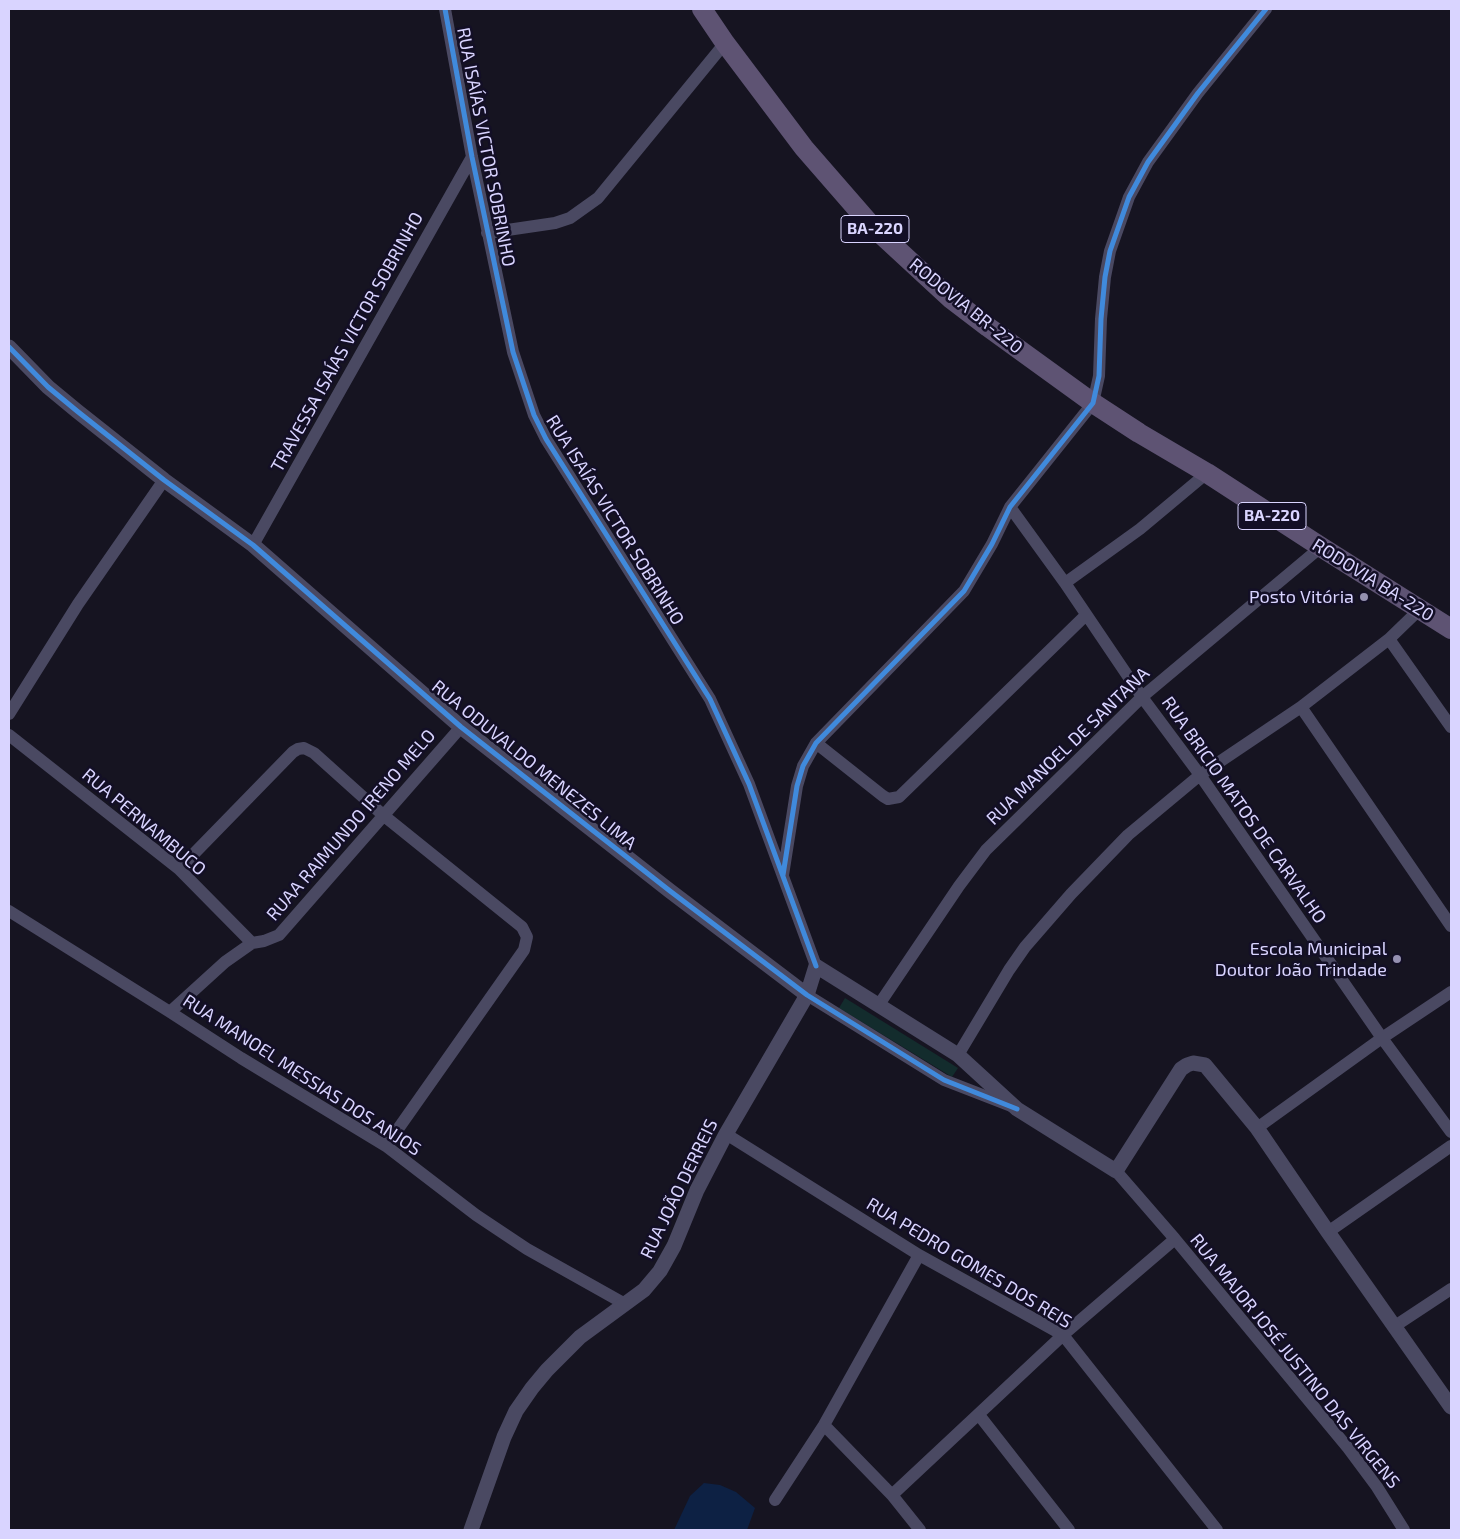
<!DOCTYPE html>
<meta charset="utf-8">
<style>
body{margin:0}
#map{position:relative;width:1460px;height:1539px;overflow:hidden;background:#161421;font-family:"Exo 2",sans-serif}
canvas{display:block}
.frame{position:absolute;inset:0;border:10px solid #d9d4ff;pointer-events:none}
</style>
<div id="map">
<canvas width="1460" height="1539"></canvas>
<div class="frame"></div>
</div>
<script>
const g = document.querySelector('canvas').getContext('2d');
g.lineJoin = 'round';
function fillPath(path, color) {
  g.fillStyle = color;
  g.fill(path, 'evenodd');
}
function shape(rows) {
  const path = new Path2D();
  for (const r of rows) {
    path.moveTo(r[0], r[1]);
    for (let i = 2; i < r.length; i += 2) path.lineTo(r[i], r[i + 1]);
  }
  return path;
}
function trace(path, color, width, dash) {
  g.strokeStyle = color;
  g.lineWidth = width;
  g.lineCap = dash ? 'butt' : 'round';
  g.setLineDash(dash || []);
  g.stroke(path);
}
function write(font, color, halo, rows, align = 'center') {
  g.font = font + ' "Exo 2",sans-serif';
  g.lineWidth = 5;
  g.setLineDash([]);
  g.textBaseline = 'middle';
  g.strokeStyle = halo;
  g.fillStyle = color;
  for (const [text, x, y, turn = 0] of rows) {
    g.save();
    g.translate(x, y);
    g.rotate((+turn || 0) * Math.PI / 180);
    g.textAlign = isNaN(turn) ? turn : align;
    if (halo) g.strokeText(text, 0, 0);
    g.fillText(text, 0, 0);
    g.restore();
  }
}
fillPath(shape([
 [845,998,958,1068,952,1077,839,1008]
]), '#132c2d');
fillPath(shape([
 [704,1483,720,1485,736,1492,755,1508,747,1530,674,1530,690,1496]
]), '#0d2144');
trace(shape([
 [445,9,472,157,513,352,534,415,546,439,710,699,749,784,816,966],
 [487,233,555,223,570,218,598,198,725,43],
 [1010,507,1065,583,1142,697,1200,775,1382,1038,1451,1132],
 [253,545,472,157],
 [1065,583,1140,529,1207,473],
 [1389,639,1451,727],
 [1301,707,1451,926],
 [9,714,78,604,164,480],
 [9,735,179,869,252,943],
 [816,743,883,796,888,799,899,797,1086,615],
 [179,869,293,752,298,749,304,748,314,753,383,815,522,927,527,937,524,950,386,1146],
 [783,875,797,786,803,766,816,743,964,591,992,544,1010,507,1093,403,1099,376,1101,319,1105,277,1110,251,1129,197,1148,162,1198,93,1266,9],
 [9,911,170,1012,241,1058,386,1146,476,1215,527,1249,625,1304],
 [807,995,944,1080,1011,1106],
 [878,1006,959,886,986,850,1142,697,1321,547],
 [170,1012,225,962,252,943,264,941,279,935,461,727],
 [958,1055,1009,970,1025,947,1071,894,1128,835,1200,775,1301,707,1389,639,1420,609],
 [1257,1128,1382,1038,1451,992],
 [726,1134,919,1255,1063,1335,1217,1530],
 [1116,1171,1175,1239,1348,1448,1377,1487,1404,1530],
 [1328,1232,1451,1146],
 [1395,1326,1451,1289],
 [979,1415,1069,1530],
 [824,1425,892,1495,920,1530],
 [892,1495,1063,1335,1175,1239],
 [775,1500,824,1425,919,1255]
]), '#4a4962', 12);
trace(shape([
 [9,347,48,387,77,411,164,480,253,545,461,727,670,891,807,995],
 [471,1530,504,1437,516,1411,532,1388,547,1370,580,1337,644,1290,660,1271,674,1246,697,1190,726,1134,807,995,816,966,958,1055,1017,1109,1116,1171,1181,1069,1187,1065,1193,1063,1205,1065,1257,1128,1328,1232,1451,1407]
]), '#4a4962', 15);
trace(shape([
 [702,9,725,43,804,148,871,225,950,298,988,327,1093,403,1139,433,1207,473,1321,547,1451,629]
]), '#5e5373', 20);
trace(shape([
 [445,9,472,157,513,352,534,415,546,439,710,699,749,784,816,966],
 [9,347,48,387,77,411,164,480,253,545,461,727,670,891,807,995,944,1080,1017,1109],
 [783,875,797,786,803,766,816,743,964,591,992,544,1010,507,1093,403,1099,376,1101,319,1105,277,1110,251,1129,197,1148,162,1198,93,1266,9]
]), '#408adc', 5);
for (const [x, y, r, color] of [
 [1364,597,5,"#9591b1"],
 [1397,959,5,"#9591b1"]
]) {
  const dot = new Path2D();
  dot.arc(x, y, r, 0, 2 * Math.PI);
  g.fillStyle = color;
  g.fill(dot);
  trace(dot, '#130f26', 2);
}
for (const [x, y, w] of [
 [875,229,68],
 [1272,516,68]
]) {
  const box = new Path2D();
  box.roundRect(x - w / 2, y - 13.5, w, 27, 4);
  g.fillStyle = '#130f26';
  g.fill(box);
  trace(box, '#d9d4ff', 1);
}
write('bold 16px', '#d9d4ff', null, [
 ["BA-220",875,229],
 ["BA-220",1272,516]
]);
write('18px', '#d9d4ff', '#130f26', [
 ["RUA ISAÍAS VICTOR SOBRINHO",486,147,79],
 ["RODOVIA BR-220",966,306,39],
 ["TRAVESSA ISAÍAS VICTOR SOBRINHO",347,342,-61],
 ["RUA ISAÍAS VICTOR SOBRINHO",615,520,58],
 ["RODOVIA BA-220",1373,580,32],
 ["RUA MANOEL DE SANTANA",1068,746,-44],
 ["RUA ODUVALDO MENEZES LIMA",534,765,39],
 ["RUA BRICIO MATOS DE CARVALHO",1244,810,55],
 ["RUA PERNAMBUCO",144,822,40],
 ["RUAA RAIMUNDO IRENO MELO",351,825,-49],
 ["RUA MANOEL MESSIAS DOS ANJOS",302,1075,33],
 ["RUA JOÃO DERREIS",679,1189,-64],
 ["RUA PEDRO GOMES DOS REIS",969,1263,31],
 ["RUA MAJOR JOSÉ JUSTINO DAS VIRGENS",1295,1361,51]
]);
write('18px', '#d9d4ff', '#130f26', [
 ["Posto Vitória",1354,597],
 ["Escola Municipal",1387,949],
 ["Doutor João Trindade",1387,970]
], 'right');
</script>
